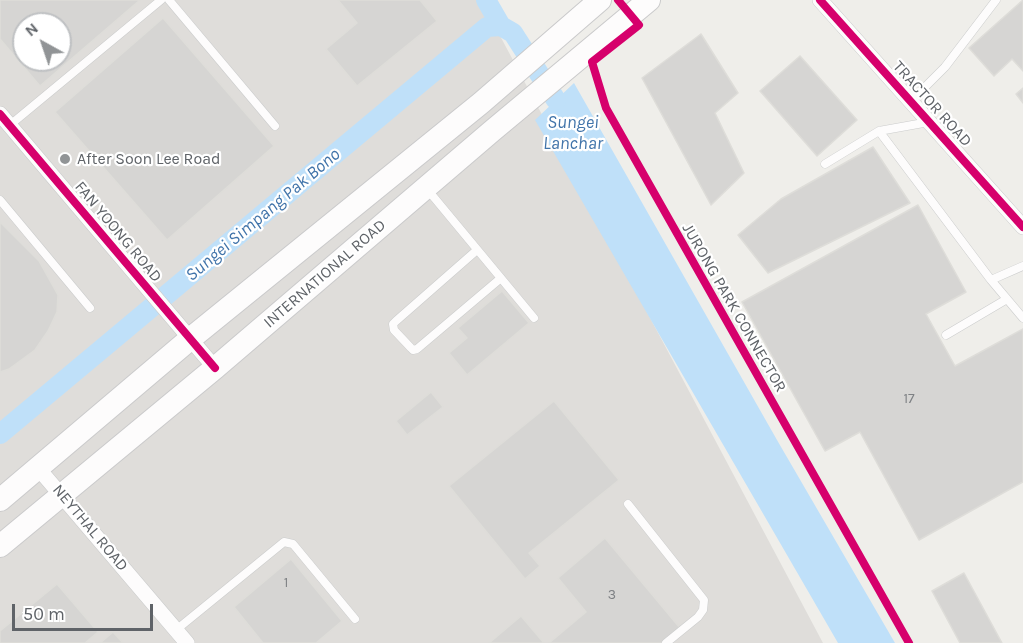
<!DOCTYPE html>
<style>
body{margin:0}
#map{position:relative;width:1023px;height:643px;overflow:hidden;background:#efeeea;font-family:Karla,sans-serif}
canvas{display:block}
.north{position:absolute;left:12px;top:12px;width:60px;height:60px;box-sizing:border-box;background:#fff;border:2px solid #bfc1c3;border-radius:50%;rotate:320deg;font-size:16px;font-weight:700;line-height:24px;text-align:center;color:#5f6368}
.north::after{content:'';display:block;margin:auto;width:21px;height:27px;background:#919496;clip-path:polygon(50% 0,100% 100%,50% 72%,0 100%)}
.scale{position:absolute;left:12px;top:604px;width:141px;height:27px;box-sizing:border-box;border:3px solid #5f6368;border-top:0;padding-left:8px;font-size:18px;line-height:21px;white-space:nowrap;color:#5f6368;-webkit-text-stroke:4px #fff;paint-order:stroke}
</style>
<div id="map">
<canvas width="1023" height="643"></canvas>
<div class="north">N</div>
<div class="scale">50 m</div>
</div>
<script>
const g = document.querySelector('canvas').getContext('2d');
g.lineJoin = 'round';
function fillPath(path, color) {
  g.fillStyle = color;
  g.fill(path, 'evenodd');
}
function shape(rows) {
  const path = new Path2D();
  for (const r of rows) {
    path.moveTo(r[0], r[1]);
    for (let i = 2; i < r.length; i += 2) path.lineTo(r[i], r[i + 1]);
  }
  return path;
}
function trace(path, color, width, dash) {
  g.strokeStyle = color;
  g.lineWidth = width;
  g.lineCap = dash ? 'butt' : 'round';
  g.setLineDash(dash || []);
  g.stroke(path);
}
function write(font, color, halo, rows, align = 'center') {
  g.font = font + ' Karla,sans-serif';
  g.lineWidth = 4.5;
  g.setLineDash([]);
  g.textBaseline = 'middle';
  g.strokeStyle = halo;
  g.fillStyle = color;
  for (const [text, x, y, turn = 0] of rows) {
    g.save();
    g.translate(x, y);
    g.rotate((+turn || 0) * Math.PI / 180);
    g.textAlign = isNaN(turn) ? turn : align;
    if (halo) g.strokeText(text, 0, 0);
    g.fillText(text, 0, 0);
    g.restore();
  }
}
fillPath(shape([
 [0,0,481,0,823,643,0,643],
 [24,24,60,24,60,60,24,60]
]), '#dfddda');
fillPath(shape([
 [574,83,777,440,895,643,838,643,535,120]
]), '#bfe0f9');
trace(shape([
 [486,0,501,26,513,33,556,100],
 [0,434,487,27,501,26]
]), '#bfe0f9', 20);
const building = shape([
 [0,0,140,0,40,86,0,39,0,0],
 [24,24,60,24,60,60,24,60,24,24],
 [338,0,420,0,437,21,357,86,326,49,357,23,338,0],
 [1023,0,1023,71,1012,59,994,76,969,48,1023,0],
 [163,18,274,146,167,240,55,112,163,18],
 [701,34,738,93,715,113,744,173,711,205,642,78,701,34],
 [800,56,857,120,817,156,760,91,800,56],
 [1023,88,1023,103,1016,94,1023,88],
 [873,147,910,203,768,273,738,235,781,199,873,147],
 [918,205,966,292,926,314,955,366,1023,329,1023,482,919,540,860,432,825,451,742,302,918,205],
 [0,222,39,261,58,295,57,312,48,331,35,350,9,369,0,372,0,222],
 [502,291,529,323,467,375,449,353,467,338,458,328,502,291],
 [431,392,443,407,407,435,396,421,431,392],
 [554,401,619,480,529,553,540,566,525,579,449,486,554,401],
 [605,538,680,628,663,643,549,643,586,612,558,578,605,538],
 [291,559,342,621,316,643,263,643,234,607,291,559],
 [964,573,1002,643,960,643,932,591,964,573],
 [57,584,98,632,85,643,0,643,0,631,57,584],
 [521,616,544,643,489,643,521,616],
 [113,632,123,643,100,643,113,632]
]);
fillPath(building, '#d6d5d3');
trace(building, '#deddd9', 1.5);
const service = shape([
 [169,0,275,126],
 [911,101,945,67,996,0],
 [10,125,161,0],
 [879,131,991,280,1023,318],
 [825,164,879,131,929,122],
 [427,189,534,318],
 [0,200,90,308],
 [477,250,396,321,393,324,394,330,411,348,413,350,417,349,501,278],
 [991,280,1023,266],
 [946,335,1007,299],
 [628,504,704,600,703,610,698,617,666,643],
 [176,630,284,542,293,544,355,619]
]);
const minor = shape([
 [820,0,1023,227],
 [0,114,215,368],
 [38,468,187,643]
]);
const secondary = shape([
 [0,500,190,339,481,103,600,0],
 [0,546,215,368,492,131,649,0]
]);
trace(service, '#cbcccc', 9);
trace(minor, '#cbcccc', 16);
trace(secondary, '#cacacb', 24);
trace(service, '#fdfcfc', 8);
trace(minor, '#fdfcfc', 15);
trace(secondary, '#fdfcfc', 22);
trace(shape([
 [618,0,639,25,592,62,606,108,909,643],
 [820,0,1023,227],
 [0,114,215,368]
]), '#d6006c', 8);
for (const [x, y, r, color] of [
 [65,159,6,"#919496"]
]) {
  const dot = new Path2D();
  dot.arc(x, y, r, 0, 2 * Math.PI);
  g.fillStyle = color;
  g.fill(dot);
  trace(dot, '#fff', 2);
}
write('14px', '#7e8184', null, [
 ["17",909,399],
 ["1",286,583],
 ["3",612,595]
]);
write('16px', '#5f6368', '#fff', [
 ["TRACTOR ROAD",932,104,48],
 ["FAN YOONG ROAD",118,232,50],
 ["INTERNATIONAL ROAD",325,274,-41],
 ["JURONG PARK CONNECTOR",734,308,60],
 ["NEYTHAL ROAD",90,528,50]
]);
write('16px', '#5f6368', '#fff', [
 ["After Soon Lee Road",77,159]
], 'left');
write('italic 18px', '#4174aa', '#fff', [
 ["Sungei",573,123],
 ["Lanchar",573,144],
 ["Sungei Simpang Pak Bono",263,215,-40]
]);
</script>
